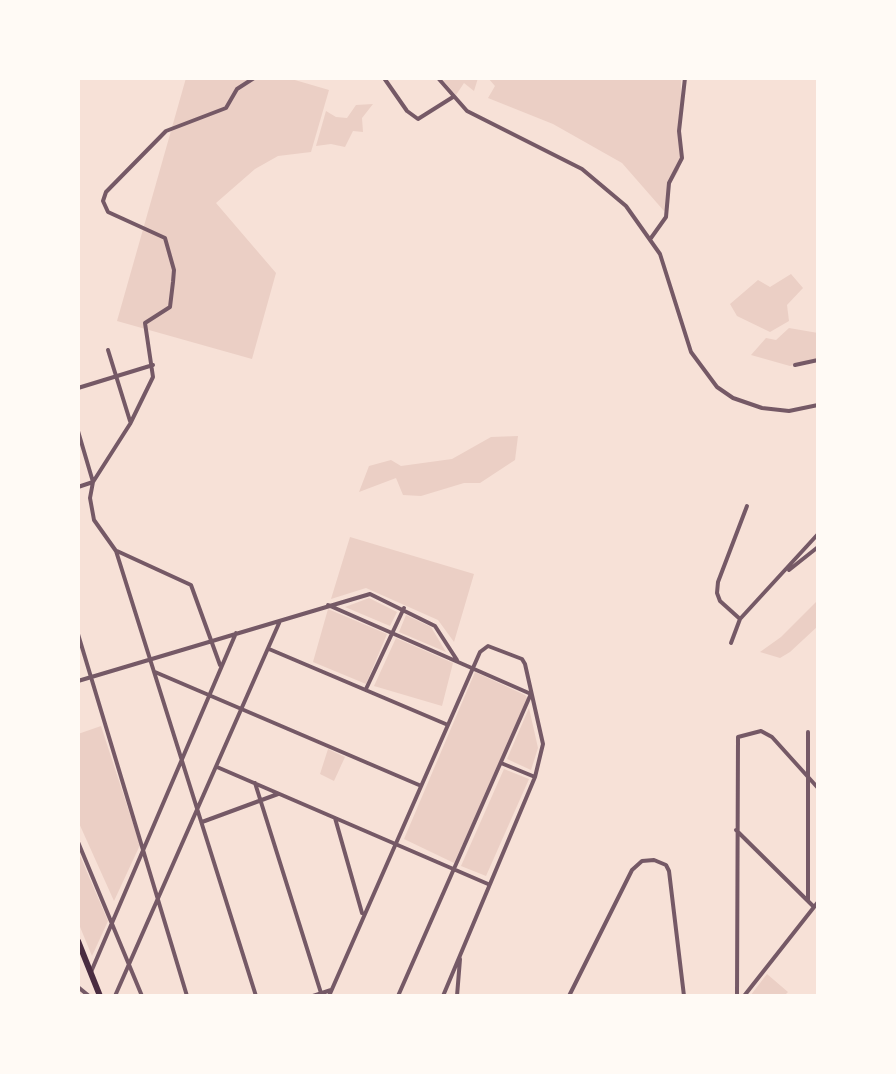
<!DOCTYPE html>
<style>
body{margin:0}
#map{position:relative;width:896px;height:1074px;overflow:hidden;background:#f7e1d7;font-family:"Titillium Web",sans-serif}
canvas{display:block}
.frame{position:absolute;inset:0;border:80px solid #fffaf5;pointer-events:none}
</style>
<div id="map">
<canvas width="896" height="1074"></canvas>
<div class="frame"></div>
</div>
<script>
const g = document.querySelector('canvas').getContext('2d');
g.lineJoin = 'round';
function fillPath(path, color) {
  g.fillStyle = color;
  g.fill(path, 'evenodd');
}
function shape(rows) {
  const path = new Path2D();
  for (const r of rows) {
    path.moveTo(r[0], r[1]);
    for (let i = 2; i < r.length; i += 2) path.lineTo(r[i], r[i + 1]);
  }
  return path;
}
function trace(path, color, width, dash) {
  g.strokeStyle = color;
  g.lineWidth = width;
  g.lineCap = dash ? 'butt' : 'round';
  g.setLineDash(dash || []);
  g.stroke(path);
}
fillPath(shape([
 [186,78,288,78,329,90,311,152,278,156,255,169,216,203,276,273,252,359,117,321],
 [441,78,478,78,474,91,464,83,456,95],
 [488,78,681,78,681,152,679,170,670,185,669,208,664,211,622,163,553,124,488,98,495,86],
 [373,104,362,118,363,132,353,131,345,147,331,144,316,146,326,111,336,117,347,118,356,105],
 [791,274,803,288,787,305,789,321,770,332,737,316,730,304,758,280,770,287],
 [789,328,818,333,818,358,790,366,751,355,766,338,776,340],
 [518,436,515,460,480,483,464,483,421,496,403,495,396,478,359,492,369,466,391,460,401,466,452,459,491,437],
 [350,537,474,574,454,642,438,620,366,588,331,599],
 [369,598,397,612,390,626,345,607],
 [818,600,818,626,790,652,780,658,760,652,781,637],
 [328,609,387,634,366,684,313,662],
 [406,615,431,627,446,652,399,632],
 [396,638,453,663,442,706,374,686],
 [475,672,525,695,529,700,454,863,404,839],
 [529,708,538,748,531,770,507,759],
 [101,726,140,845,114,901,78,821,78,734],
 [328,749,345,757,334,781,320,774],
 [504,769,529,779,486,876,461,866],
 [78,851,108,921,92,956,78,922],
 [767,974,788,992,784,996,750,996]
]), '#ebcfc5');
trace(shape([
 [384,78,407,111,418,119,453,97],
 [438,78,467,111,582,169,626,206,660,254,691,352,717,387,733,398,762,408,789,411,818,405],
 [651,238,666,217,669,183,682,158,679,131,685,78],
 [108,350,130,421],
 [795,365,818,360],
 [78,388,153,365],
 [78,431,93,482,90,498,94,520,116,551,256,996],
 [78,487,93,482,130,424,153,377,145,323,170,307,173,282,174,270,165,238,108,212,103,201,106,192,166,131,226,108,237,89,254,78],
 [117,551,191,585,220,665],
 [789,570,818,547],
 [328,605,531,694],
 [740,619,720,601,717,593,718,582,747,506],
 [78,634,187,996],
 [731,643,740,619,818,534],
 [269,649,448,725],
 [155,672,419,785],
 [78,681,370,594,435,626,457,660],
 [366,689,404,608],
 [501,763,535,777],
 [217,767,488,884],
 [255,783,321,993],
 [335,818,362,913],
 [202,822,278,794],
 [736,830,814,907],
 [78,842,142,996],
 [808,900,808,732],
 [91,972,236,633],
 [78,987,89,996],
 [115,996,280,621],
 [313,996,331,990],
 [329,996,480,652,488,646,522,659,525,664,543,744,535,777,443,996],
 [398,996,530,696],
 [457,996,460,959],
 [569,996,632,870,642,861,654,860,666,865,669,871,684,996],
 [737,996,738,737,761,731,772,737,818,788],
 [744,996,818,902]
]), '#755966', 4);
trace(shape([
 [78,941,100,996]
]), '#4a2c40', 6);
</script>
